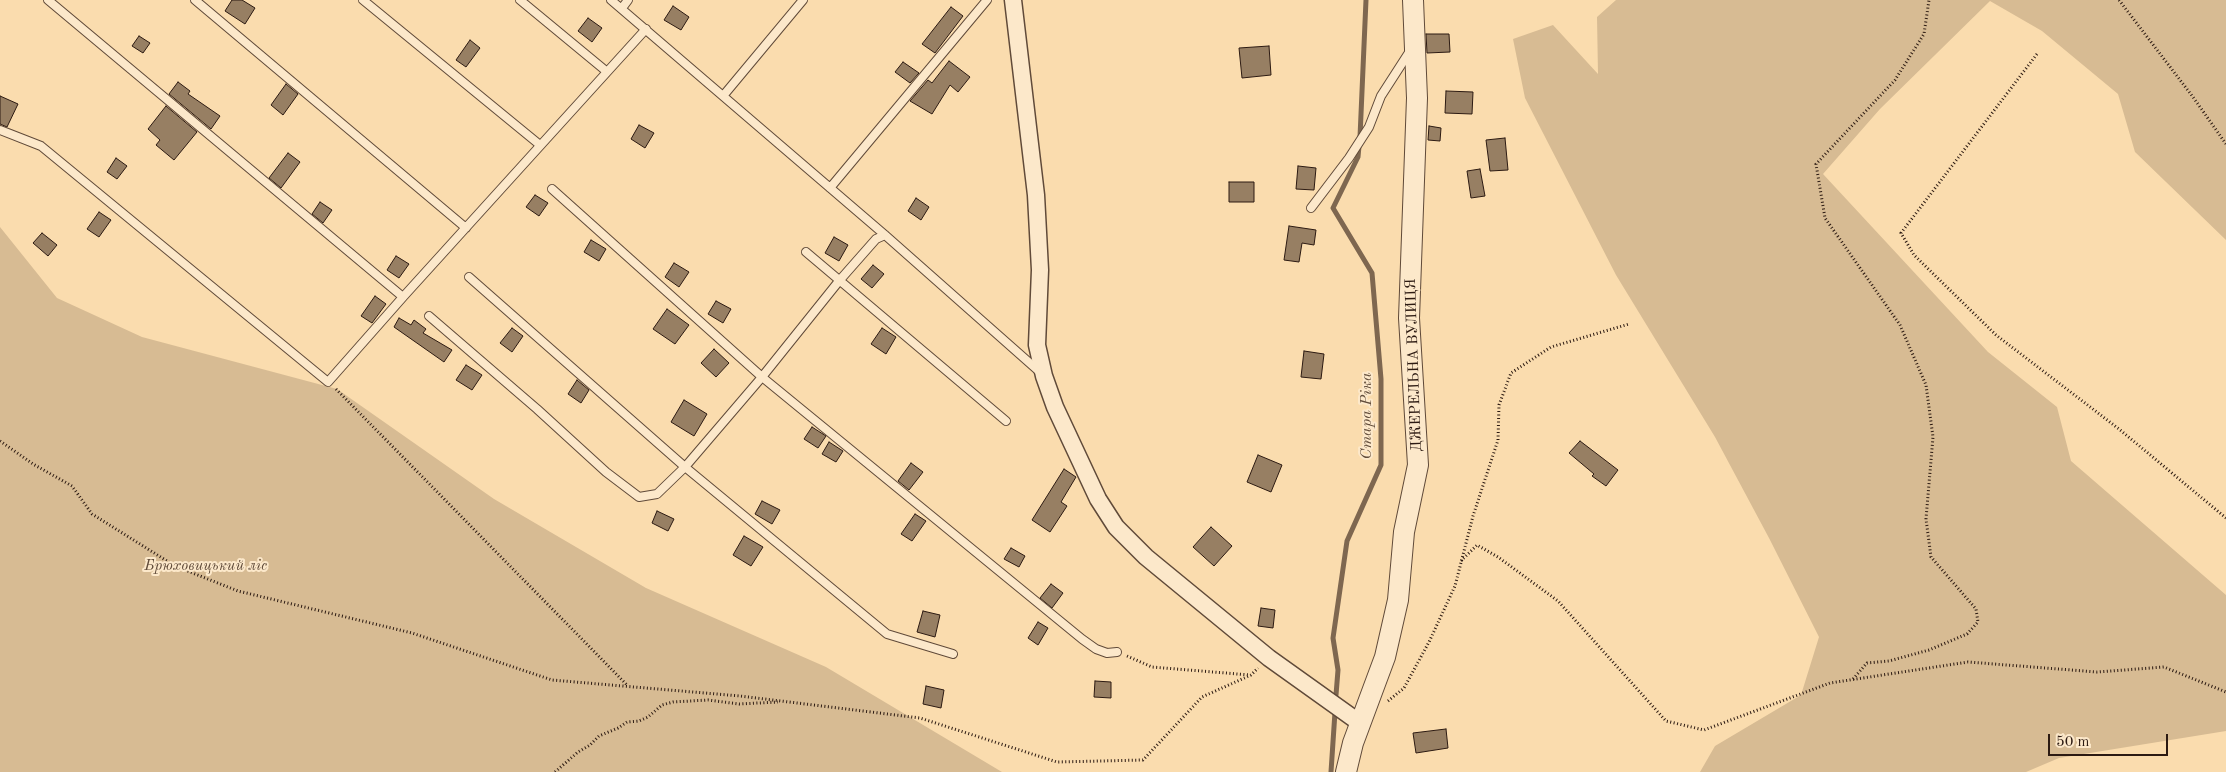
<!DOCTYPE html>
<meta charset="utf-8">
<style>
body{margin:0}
#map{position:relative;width:2226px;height:772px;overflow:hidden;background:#fadcae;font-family:"Old Standard TT",serif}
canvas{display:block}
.scale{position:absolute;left:2048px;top:734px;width:120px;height:22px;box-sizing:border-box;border:2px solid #2c1a12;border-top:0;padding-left:6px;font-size:15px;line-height:18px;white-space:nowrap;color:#2c1a12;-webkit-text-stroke:4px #fce8ca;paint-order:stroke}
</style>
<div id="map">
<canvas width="2226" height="772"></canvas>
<div class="scale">50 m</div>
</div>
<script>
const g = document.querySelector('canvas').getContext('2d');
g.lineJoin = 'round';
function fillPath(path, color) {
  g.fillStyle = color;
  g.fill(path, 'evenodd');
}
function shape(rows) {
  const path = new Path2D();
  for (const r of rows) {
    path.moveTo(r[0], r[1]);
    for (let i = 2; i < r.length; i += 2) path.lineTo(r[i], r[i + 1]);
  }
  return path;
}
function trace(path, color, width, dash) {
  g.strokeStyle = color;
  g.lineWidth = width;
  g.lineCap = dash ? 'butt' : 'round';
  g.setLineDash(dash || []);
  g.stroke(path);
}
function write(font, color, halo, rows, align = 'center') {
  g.font = font + ' "Old Standard TT",serif';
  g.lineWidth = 4;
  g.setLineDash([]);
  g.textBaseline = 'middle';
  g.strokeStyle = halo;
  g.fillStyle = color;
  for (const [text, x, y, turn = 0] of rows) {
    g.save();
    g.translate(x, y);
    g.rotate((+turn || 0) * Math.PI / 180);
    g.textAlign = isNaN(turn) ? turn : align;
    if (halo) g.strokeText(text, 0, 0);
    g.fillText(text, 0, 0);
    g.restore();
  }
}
fillPath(shape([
 [1616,0,2226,0,2226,240,2135,152,2118,94,2042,31,1990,1,1880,109,1823,174,1988,352,2057,407,2071,461,2226,595,2226,731,2059,758,2026,772,1700,772,1715,746,1801,695,1819,637,1769,538,1715,437,1616,275,1525,98,1513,39,1553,25,1598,74,1597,17],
 [0,227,57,298,142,337,337,389,494,499,646,588,826,667,1002,772,0,772]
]), '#d7bb93');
trace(shape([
 [1360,137,1366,0],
 [1336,695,1338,670,1333,638,1347,541,1381,465,1381,379,1372,273,1333,208,1358,157,1359,146],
 [1331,772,1335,712]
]), '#7e6750', 5);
const building = shape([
 [232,0,242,0,255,8,245,24,225,11,232,0],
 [673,6,689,17,681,30,664,20,673,6],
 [951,7,963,16,935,53,922,44,951,7],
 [588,18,602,28,592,42,578,31,588,18],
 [1426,34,1449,34,1450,52,1427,53,1426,34],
 [139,36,150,43,143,53,132,46,139,36],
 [470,40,480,48,466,67,456,60,470,40],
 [1269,46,1271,75,1242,78,1239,48,1269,46],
 [949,61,970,77,958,92,950,85,932,114,910,101,928,80,932,83,949,61],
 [903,62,919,73,910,83,895,72,903,62],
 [178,82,190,91,188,94,220,116,211,129,169,94,178,82],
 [286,84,298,94,283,115,271,105,286,84],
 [1446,91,1473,92,1472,114,1445,113,1446,91],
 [0,96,18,104,7,127,0,124,0,96],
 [166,106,197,132,174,160,156,145,160,140,148,129,166,106],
 [639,125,654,133,645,148,631,139,639,125],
 [1429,126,1441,128,1440,141,1428,140,1429,126],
 [1505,138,1508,170,1490,171,1486,140,1505,138],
 [288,153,300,162,281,188,269,178,288,153],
 [116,158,127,166,117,179,107,172,116,158],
 [1298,166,1316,168,1314,190,1296,189,1298,166],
 [1480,169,1485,196,1471,198,1467,171,1480,169],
 [1229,182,1254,182,1254,202,1229,202,1229,182],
 [535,195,548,203,539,216,526,207,535,195],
 [916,198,929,207,921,220,908,211,916,198],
 [320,202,332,210,323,223,312,214,320,202],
 [99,212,111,220,99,237,87,229,99,212],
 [1289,226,1316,230,1314,245,1302,243,1299,262,1284,260,1289,226],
 [42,233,57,245,48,256,33,243,42,233],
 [834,237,848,245,839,261,825,253,834,237],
 [591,240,606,249,599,261,584,252,591,240],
 [396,256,409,264,399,278,387,270,396,256],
 [674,263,689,272,679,287,665,277,674,263],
 [873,265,884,274,872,288,861,279,873,265],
 [375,296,386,304,372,323,361,316,375,296],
 [716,301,731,309,723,323,708,314,716,301],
 [667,309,689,325,675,344,653,329,667,309],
 [399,318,411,325,414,320,426,329,423,333,452,350,444,362,394,327,399,318],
 [512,328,523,336,512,352,500,343,512,328],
 [882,328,896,337,886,354,871,344,882,328],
 [714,349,729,363,716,377,701,363,714,349],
 [1304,351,1324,354,1321,379,1301,377,1304,351],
 [466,365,482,375,472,390,456,380,466,365],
 [577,380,589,390,581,403,568,394,577,380],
 [684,400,707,414,694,436,671,422,684,400],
 [812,427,826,436,818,448,804,439,812,427],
 [1580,441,1618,470,1606,486,1592,476,1594,474,1569,453,1580,441],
 [829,442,843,451,836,462,822,454,829,442],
 [1258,455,1282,465,1271,492,1247,482,1258,455],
 [911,463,923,472,909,490,898,481,911,463],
 [1064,469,1076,477,1061,502,1067,506,1050,532,1032,520,1064,469],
 [762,501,780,510,772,524,755,514,762,501],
 [657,511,674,519,668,531,652,523,657,511],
 [915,514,926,521,912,541,901,534,915,514],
 [1211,527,1232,546,1214,566,1193,547,1211,527],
 [744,536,763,547,751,566,733,555,744,536],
 [1011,548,1025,556,1019,567,1004,559,1011,548],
 [1051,584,1063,593,1052,608,1040,598,1051,584],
 [1261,608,1275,610,1273,628,1258,626,1261,608],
 [923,611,940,615,935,637,917,632,923,611],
 [1038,622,1048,628,1038,645,1028,638,1038,622],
 [1095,681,1111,682,1111,698,1094,697,1095,681],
 [926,686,944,690,941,708,923,704,926,686],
 [1446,729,1448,748,1416,753,1413,733,1446,729]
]);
fillPath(building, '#977f63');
trace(building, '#2c1a12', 1);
const service = shape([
 [48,0,403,297,646,29],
 [195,0,466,228],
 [363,0,540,145],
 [520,0,606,71],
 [611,0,885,235,1041,373],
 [622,8,628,0],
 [723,96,803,0],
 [0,130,41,146,328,382,403,297],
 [830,188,987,0],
 [552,189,762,377,1082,639,1096,649,1107,653,1117,652],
 [1311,208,1349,158,1369,127,1381,96,1410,51],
 [806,252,1006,421],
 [469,277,685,467,887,634,953,654],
 [429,316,537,409,606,472,639,497,657,494,685,467,762,377,839,281,876,239,885,235]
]);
const minor = shape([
 [1013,0,1036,195,1040,270,1037,345,1044,376,1055,407,1098,499,1116,527,1146,557,1269,658,1360,723]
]);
const tertiary = shape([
 [1346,772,1353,743,1385,657,1398,600,1404,532,1418,465,1409,318,1417,98,1413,0]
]);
trace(service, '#604a39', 10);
trace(minor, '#604a39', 19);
trace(tertiary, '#604a39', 22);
trace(shape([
 [2119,0,2193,97,2226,144],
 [2037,54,1901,233,1914,255,1996,335,2119,429,2226,518],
 [336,389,628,686],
 [0,441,33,464,72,486,92,514,175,566,238,591,412,633,552,680,740,696,920,718,1057,762,1143,760,1202,697,1251,675,1258,668],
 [1461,561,1477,545,1498,557,1558,601,1666,721,1704,730,1830,683,1968,662,2097,672,2164,667,2226,692],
 [1127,656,1152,667,1250,675],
 [1853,679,1867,663,1889,661,1929,650,1967,634,1978,622,1976,609,1931,557,1926,519,1933,437,1926,385,1900,325,1825,218,1816,164,1895,80,1924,34,1929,0],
 [1388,701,1404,688,1429,642,1455,586,1473,516,1498,440,1499,405,1511,373,1551,347,1629,324],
 [555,772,578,752,590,745,599,736,618,728,627,722,639,721,648,717,662,705,673,702,708,700,739,704,778,702]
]), '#2c1a12', 3, [1, 2.5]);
trace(service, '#fce8ca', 8);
trace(minor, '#fce8ca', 16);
trace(tertiary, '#fce8ca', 20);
write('15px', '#2c1a12', '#fce8ca', [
 ["ДЖЕРЕЛЬНА ВУЛИЦЯ",1414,365,-92]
]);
write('italic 15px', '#5f4a39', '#fce8ca', [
 ["Брюховицький ліс",206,566]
]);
write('italic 16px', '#624d3b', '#fce8ca', [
 ["Стара Ріка",1367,416,-90]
]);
</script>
